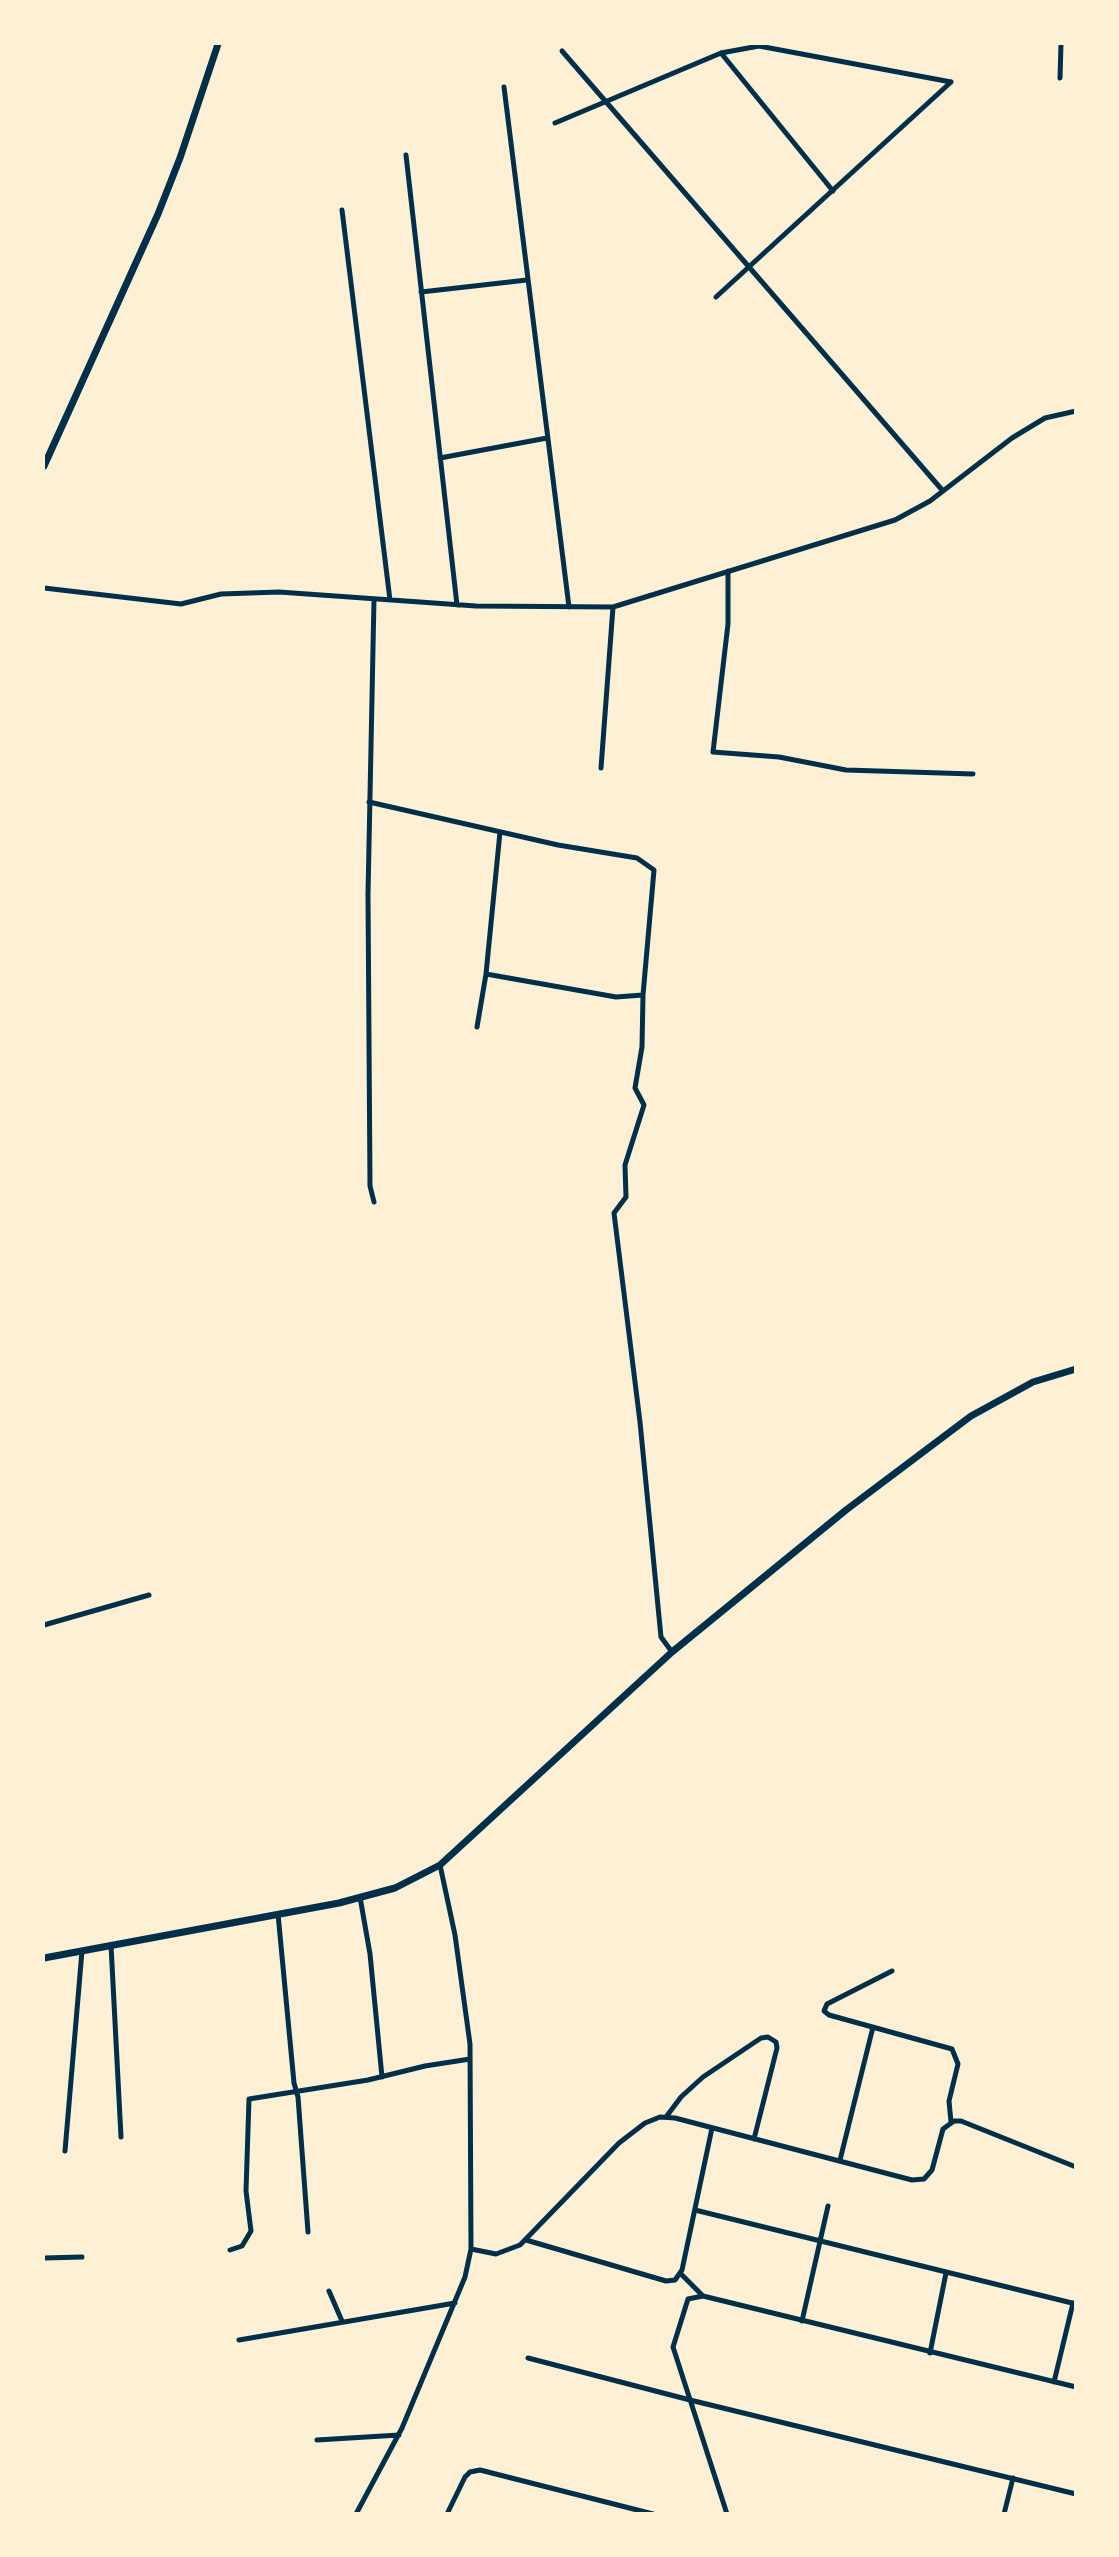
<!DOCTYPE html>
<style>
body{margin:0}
#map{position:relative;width:1119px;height:2557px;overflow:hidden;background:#fdf0d5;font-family:Ubuntu,sans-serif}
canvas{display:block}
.frame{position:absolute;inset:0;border:45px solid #fdf0d5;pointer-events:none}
</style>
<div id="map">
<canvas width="1119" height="2557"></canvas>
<div class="frame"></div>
</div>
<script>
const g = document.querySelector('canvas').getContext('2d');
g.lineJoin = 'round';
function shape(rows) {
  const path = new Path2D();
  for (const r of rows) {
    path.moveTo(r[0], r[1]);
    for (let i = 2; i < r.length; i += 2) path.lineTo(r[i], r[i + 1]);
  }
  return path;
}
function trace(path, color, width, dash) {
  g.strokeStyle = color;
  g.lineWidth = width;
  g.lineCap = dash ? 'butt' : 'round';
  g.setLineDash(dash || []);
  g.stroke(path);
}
trace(shape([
 [562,51,943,491],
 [721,53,833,191],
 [1060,78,1061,44],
 [504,87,569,607],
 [555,123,721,53,759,46,951,82],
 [406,155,457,605],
 [342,210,390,600],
 [421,292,527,280],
 [716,297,951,82],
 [440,458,547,438],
 [728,571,728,624,713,752,779,757,846,770,973,774],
 [44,588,181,604,221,594,279,592,476,606,613,607,895,520,930,501,1012,438,1045,418,1076,411],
 [374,599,368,894,370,1186,374,1202],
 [601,768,613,607],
 [369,802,558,845,637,858,654,870,643,995,642,1047,635,1088,644,1105,625,1165,626,1197,614,1213,640,1422,661,1637,672,1652],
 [486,974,616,997,643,995],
 [477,1027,486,974,500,832],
 [44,1625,149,1595],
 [360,1897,370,1954,382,2077],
 [278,1914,294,2083,298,2097,308,2232],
 [111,1945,121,2137],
 [892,1971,827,2004,824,2011,829,2015,952,2049,958,2064,949,2101,951,2122],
 [666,2117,681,2097,703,2077,761,2038,768,2037,776,2042,777,2048,754,2139],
 [65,2151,82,1951],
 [840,2160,873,2027],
 [695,2210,1076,2304],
 [526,2240,666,2281,675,2280,682,2270,712,2128],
 [471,2249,496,2254,520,2245,619,2143,645,2123,660,2117,675,2118,912,2180,924,2179,932,2170,943,2129,954,2121,961,2121,1076,2167],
 [230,2250,242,2246,251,2231,246,2191,249,2099,368,2080,425,2066,470,2059],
 [44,2258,82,2257],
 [681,2274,703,2296,688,2299,673,2347,727,2514],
 [329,2291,342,2321],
 [703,2296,1076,2387],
 [802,2321,828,2206],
 [239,2340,455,2303],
 [930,2353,946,2273],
 [528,2358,690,2400,1076,2494],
 [1054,2382,1073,2303],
 [317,2440,399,2435],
 [356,2514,402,2428,465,2277,471,2249,470,2044,455,1935,440,1865],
 [447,2514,465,2477,470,2472,480,2470,653,2514],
 [1004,2514,1013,2478]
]), '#003049', 5);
trace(shape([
 [44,466,158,214,180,158,218,44],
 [44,1958,339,1903,395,1888,440,1865,672,1652,846,1510,971,1416,1033,1382,1076,1369]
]), '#003049', 7);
</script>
